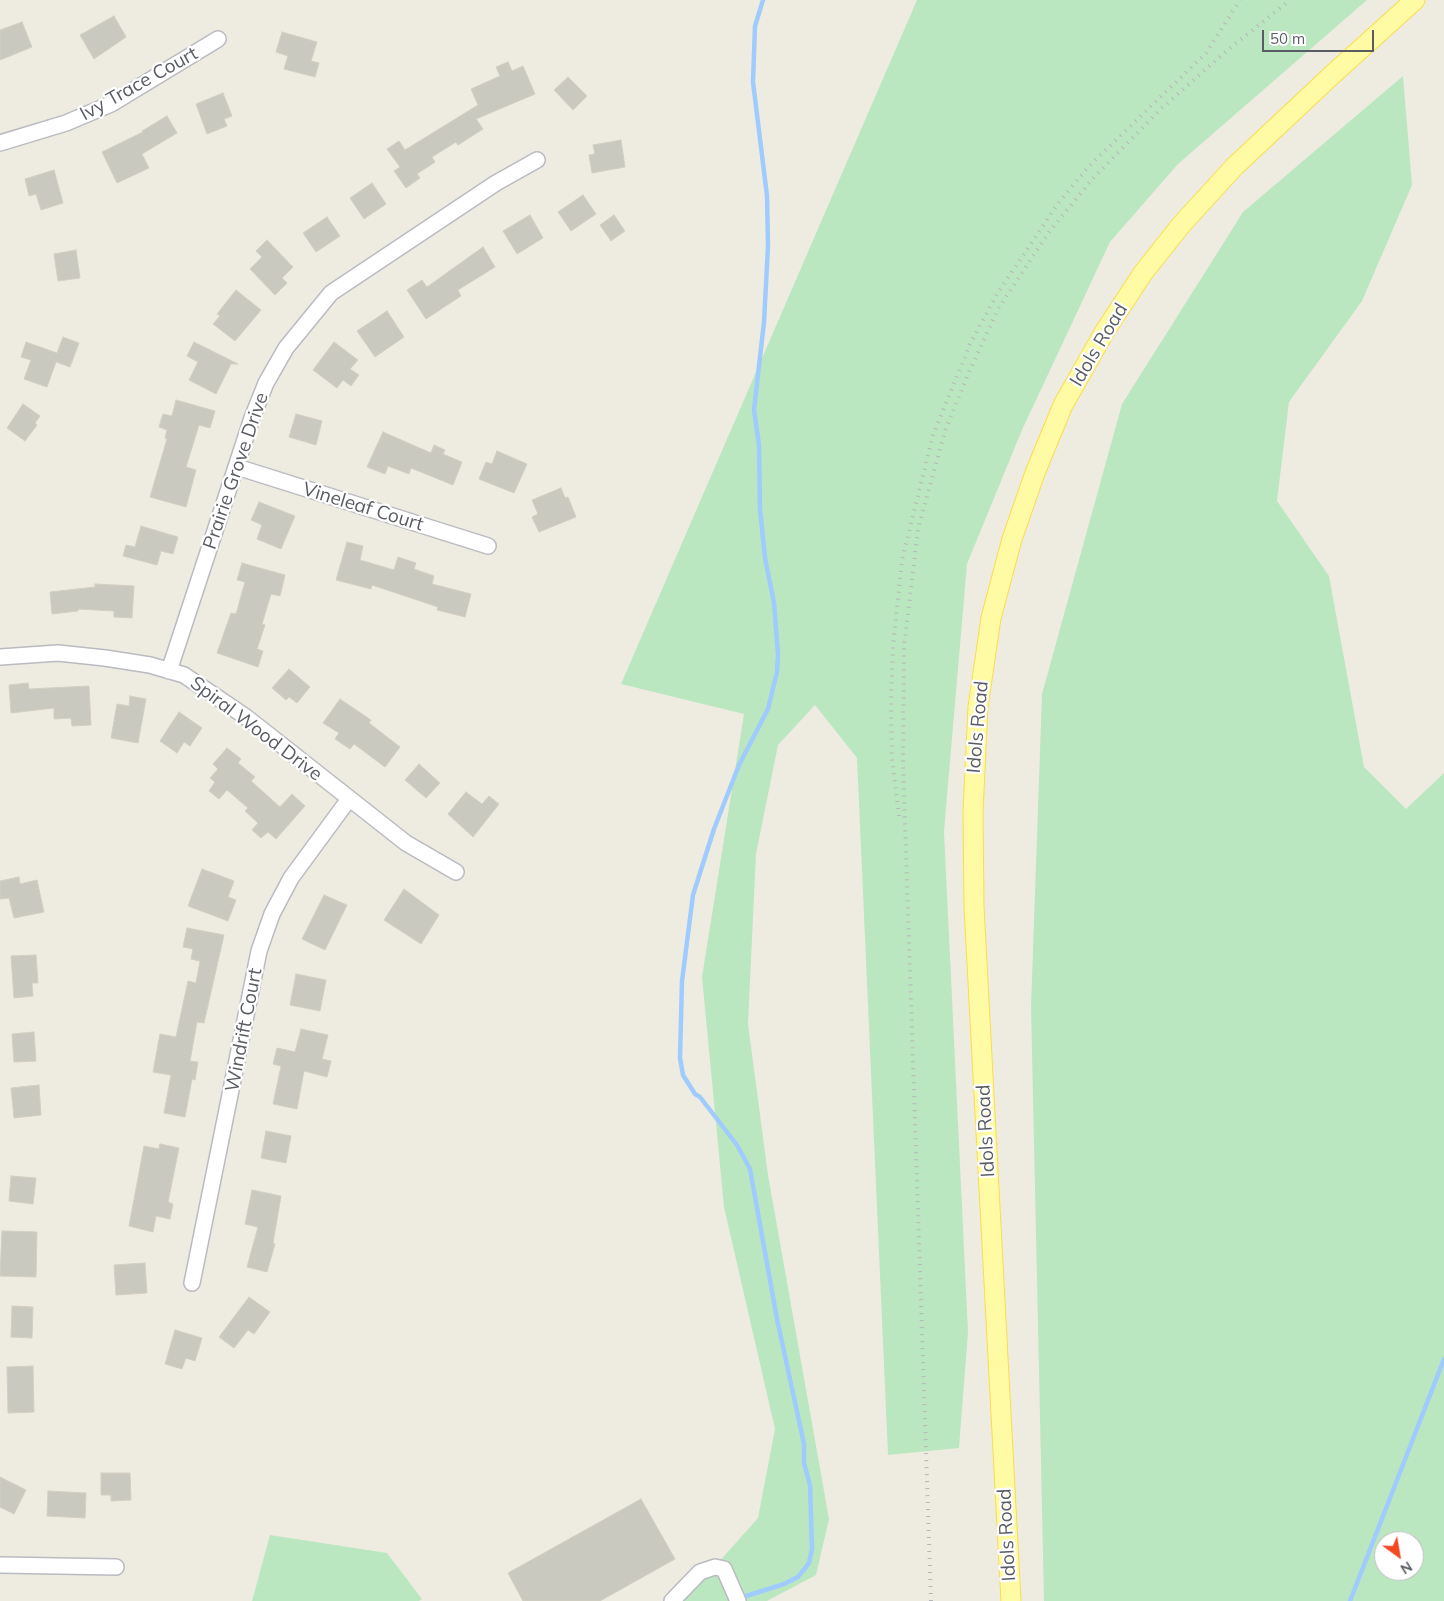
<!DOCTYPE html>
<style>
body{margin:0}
#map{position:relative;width:1444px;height:1601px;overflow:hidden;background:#eeece1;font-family:Mulish,sans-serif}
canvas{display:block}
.north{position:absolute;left:1374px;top:1531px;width:50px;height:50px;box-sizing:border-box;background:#fff;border:1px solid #bdbec1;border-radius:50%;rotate:148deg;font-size:14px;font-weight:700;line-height:20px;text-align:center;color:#595d63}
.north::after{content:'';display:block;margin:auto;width:18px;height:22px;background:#f44820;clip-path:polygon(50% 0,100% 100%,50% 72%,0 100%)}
.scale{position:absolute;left:1262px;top:30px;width:112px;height:22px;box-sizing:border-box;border:2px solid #595d63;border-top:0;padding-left:6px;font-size:15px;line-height:18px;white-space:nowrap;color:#595d63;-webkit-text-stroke:4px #fff;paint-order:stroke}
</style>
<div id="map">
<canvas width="1444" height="1601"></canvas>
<div class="north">N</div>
<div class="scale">50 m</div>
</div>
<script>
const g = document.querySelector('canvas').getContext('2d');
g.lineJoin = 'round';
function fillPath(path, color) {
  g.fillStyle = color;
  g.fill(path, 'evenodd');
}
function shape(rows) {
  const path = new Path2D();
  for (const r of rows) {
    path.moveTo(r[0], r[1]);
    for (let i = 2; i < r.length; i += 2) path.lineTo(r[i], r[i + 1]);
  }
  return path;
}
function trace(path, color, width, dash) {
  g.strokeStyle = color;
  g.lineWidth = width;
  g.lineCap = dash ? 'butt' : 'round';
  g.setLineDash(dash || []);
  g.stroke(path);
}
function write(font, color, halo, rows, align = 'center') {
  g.font = font + ' Mulish,sans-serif';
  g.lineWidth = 4.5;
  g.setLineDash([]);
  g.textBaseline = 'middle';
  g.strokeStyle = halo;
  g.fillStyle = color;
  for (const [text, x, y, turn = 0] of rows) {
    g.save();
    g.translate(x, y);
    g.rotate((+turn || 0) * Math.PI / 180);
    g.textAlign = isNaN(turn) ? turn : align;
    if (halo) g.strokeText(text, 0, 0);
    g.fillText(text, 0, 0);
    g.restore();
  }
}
fillPath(shape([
 [917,0,1367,0,1178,164,1110,242,1022,430,967,564,944,831,968,1332,959,1448,888,1455,857,758,815,705,778,745,756,854,748,1024,768,1175,829,1519,816,1575,767,1601,684,1601,758,1518,775,1429,724,1207,702,977,744,714,621,684],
 [1403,76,1412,185,1362,301,1289,402,1277,501,1329,576,1364,767,1406,809,1444,773,1444,1601,1044,1601,1031,1006,1042,694,1122,404,1243,212],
 [1384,1541,1414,1541,1414,1571,1384,1571],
 [270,1535,387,1553,422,1599,419,1601,252,1601]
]), '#bbe7c0');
trace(shape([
 [740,1598,784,1584,798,1577,809,1563,812,1549,810,1485,804,1463,804,1444,777,1319,750,1169,737,1145,700,1097,695,1094,683,1075,680,1058,682,981,693,895,714,829,739,765,768,709,777,672,778,654,774,603,765,558,760,509,759,445,754,410,764,322,768,246,767,196,753,82,755,26,763,0],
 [1350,1601,1444,1359]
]), '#9fcbff', 4.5);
const building = shape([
 [114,16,126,37,94,59,80,35,114,16],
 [22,22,32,47,0,60,0,30,22,22],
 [282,32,317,42,311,61,319,63,315,77,284,69,288,56,276,52,282,32],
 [508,62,512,71,523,66,535,94,476,119,483,129,458,145,456,142,432,157,435,162,417,174,420,178,406,188,394,171,400,167,387,149,399,141,405,150,478,105,471,89,500,76,496,67,508,62],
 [568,77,587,96,573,110,554,90,568,77],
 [223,93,232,116,224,119,227,126,207,134,196,104,223,93],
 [167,116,177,133,142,154,149,168,117,183,102,152,143,132,142,131,167,116],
 [621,140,625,167,592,173,589,155,595,154,593,145,621,140],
 [54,170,63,203,41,210,36,194,29,196,25,179,54,170],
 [372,183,386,204,364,219,350,198,372,183],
 [583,195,596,214,571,231,558,212,583,195],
 [530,215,543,238,517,254,503,231,530,215],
 [614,215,625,231,611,241,600,225,614,215],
 [327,217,340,236,316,252,303,233,327,217],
 [267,240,293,267,282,278,287,283,275,295,250,269,262,257,256,251,267,240],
 [483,247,495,267,458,290,461,296,426,319,407,290,422,280,427,287,483,247],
 [76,250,80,278,58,281,54,254,76,250],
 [236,290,261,310,235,341,213,324,220,316,217,314,236,290],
 [387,311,404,337,375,357,357,331,387,311],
 [63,337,79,343,70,367,56,362,47,387,24,379,31,360,21,357,26,342,57,353,63,337],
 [194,342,238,364,231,364,216,394,189,380,198,362,187,356,194,342],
 [334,342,358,360,350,369,359,375,351,386,343,380,337,388,313,370,334,342],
 [176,400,215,411,210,428,199,425,186,467,196,470,186,507,150,497,167,439,165,438,167,430,159,427,163,414,172,416,176,400],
 [23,404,40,416,35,423,37,425,25,441,7,428,23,404],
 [296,414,322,421,316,445,289,437,296,414],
 [383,432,431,453,434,445,445,450,443,454,462,462,453,485,411,468,409,474,388,466,385,474,367,467,383,432],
 [497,451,527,464,514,493,479,479,486,462,492,464,497,451],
 [561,488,565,498,568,497,576,517,539,532,532,517,538,514,532,500,561,488],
 [259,502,295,516,281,549,257,539,262,525,251,520,259,502],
 [141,526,178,537,173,554,161,551,157,565,123,556,126,545,135,547,141,526],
 [347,542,363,546,360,560,394,570,398,557,416,563,414,569,434,576,432,584,471,594,465,617,437,610,438,607,372,585,371,589,336,580,347,542],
 [242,563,285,575,280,596,271,594,262,624,265,625,257,649,263,651,258,667,217,653,231,613,236,614,245,582,237,580,242,563],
 [95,584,134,586,132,618,114,617,114,611,78,609,78,611,52,614,50,592,95,587,95,584],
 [289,669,310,687,297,703,289,697,286,700,272,688,289,669],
 [28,683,29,689,89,686,91,725,72,726,71,718,54,719,54,708,11,713,9,685,28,683],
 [130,696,146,699,138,743,111,738,117,704,129,706,130,696],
 [340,699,371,720,369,723,400,747,385,767,354,744,350,749,335,739,339,733,323,723,340,699],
 [179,712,202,728,190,746,184,742,177,753,160,741,179,712],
 [227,748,241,759,238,763,255,777,251,781,280,807,292,794,305,806,276,839,268,832,261,838,252,830,258,823,245,811,248,808,227,790,219,799,209,791,215,782,210,778,218,769,213,764,227,748],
 [419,764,440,783,426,798,405,780,419,764],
 [466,792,482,804,489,796,499,804,473,837,448,814,466,792],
 [202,869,234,881,228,897,236,900,228,921,188,906,202,869],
 [19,877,20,884,37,880,44,912,14,918,9,898,0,899,0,881,19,877],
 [404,889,439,915,421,944,384,920,404,889],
 [324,895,347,905,325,950,302,939,324,895],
 [187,928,224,935,204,1023,197,1022,190,1061,198,1062,195,1080,192,1079,185,1117,164,1113,171,1075,153,1072,160,1034,176,1037,188,981,196,983,200,961,191,959,193,949,183,947,187,928],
 [36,955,38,983,32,983,33,996,14,998,11,956,36,955],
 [296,974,326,980,320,1011,290,1005,296,974],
 [301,1029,328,1035,322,1059,331,1061,327,1077,304,1071,297,1109,273,1104,281,1066,273,1064,277,1048,295,1052,301,1029],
 [34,1032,36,1061,14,1062,12,1034,34,1032],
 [39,1085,41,1115,14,1118,11,1088,39,1085],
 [266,1131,291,1136,286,1163,261,1158,266,1131],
 [160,1144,179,1148,168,1202,173,1204,170,1219,156,1216,153,1232,129,1226,144,1146,159,1149,160,1144],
 [11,1176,36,1178,33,1204,9,1201,11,1176],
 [252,1190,281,1196,273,1243,275,1244,267,1272,247,1267,258,1227,245,1224,252,1190],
 [2,1231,37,1232,36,1277,0,1276,2,1231],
 [145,1263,147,1293,116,1295,114,1265,145,1263],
 [249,1297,270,1312,254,1334,248,1330,234,1348,219,1337,249,1297],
 [12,1306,33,1307,32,1338,11,1337,12,1306],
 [175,1330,202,1338,195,1361,186,1358,182,1369,165,1364,175,1330],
 [33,1366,34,1412,8,1413,7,1367,33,1366],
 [101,1473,130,1473,131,1500,111,1501,111,1495,101,1495,101,1473],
 [0,1477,26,1490,14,1514,0,1507,0,1477],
 [48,1491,86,1493,85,1518,47,1516,48,1491],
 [641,1499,675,1559,600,1601,523,1601,508,1573,641,1499]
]);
fillPath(building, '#cac9c0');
trace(building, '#d3cfbf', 1);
const minor = shape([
 [0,143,66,123,111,104,218,39],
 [237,467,488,546],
 [0,657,58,653,105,658,150,665,184,675,246,717,406,843,456,872],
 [169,671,252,418,266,383,286,348,331,293,496,183,537,160],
 [192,1283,259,951,272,914,291,878,349,799],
 [0,1565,116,1567],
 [672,1601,700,1572,715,1567,724,1569,738,1601]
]);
const major = shape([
 [1011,1601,974,907,973,812,978,707,991,618,1012,539,1035,473,1063,405,1105,331,1143,273,1181,225,1234,167,1333,74,1415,0]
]);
trace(minor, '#b9bbc1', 18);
trace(major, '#fadd4d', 21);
trace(minor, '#fff', 15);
trace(major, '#fffaa4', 19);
trace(shape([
 [899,816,892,759,891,700,893,646,902,560,933,435,970,344,997,294,1057,205,1088,167,1206,53,1240,0],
 [931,1601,903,762,904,647,918,529,945,431,969,372,998,309,1049,232,1095,176,1162,108,1223,54,1290,0]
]), '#b5b6b6', 4, [1, 6]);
write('19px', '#595d63', '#fff', [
 ["Ivy Trace Court",139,84,-29],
 ["Idols Road",1099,345,-59],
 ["Prairie Grove Drive",236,471,-71],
 ["Vineleaf Court",363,507,17],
 ["Idols Road",978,727,-85],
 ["Spiral Wood Drive",256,729,37],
 ["Windrift Court",244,1030,-79],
 ["Idols Road",986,1131,-93],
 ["Idols Road",1007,1535,-93]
]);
</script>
